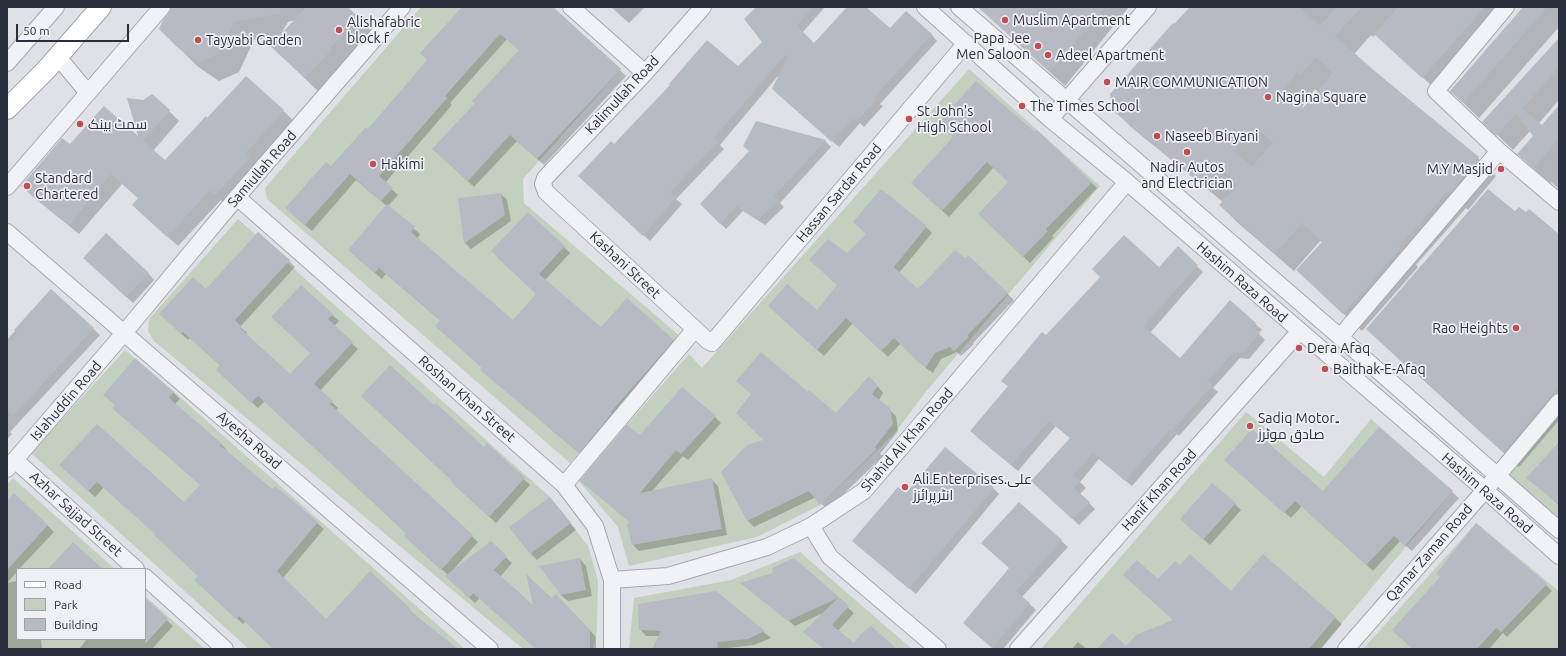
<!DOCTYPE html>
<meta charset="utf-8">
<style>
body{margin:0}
#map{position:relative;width:1566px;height:656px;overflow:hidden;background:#dfe1e7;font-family:Ubuntu,sans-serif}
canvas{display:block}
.frame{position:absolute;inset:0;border:8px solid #292e3c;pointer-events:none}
.legend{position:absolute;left:16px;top:568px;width:130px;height:72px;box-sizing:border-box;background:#eef0f4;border:1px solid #9fa2aa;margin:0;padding:5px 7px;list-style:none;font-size:12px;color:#292e3c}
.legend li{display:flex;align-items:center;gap:8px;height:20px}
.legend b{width:20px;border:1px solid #9fa2aa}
.scale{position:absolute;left:16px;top:24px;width:113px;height:18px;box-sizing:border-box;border:2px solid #292e3c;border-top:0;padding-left:5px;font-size:12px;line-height:14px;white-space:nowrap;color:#292e3c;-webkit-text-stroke:3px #eef0f4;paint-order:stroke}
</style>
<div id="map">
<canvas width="1566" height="656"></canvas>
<div class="frame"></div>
<ul class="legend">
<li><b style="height:5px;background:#fff"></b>Road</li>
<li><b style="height:11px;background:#c3d0c0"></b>Park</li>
<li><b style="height:11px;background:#b6bac3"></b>Building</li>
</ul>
<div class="scale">50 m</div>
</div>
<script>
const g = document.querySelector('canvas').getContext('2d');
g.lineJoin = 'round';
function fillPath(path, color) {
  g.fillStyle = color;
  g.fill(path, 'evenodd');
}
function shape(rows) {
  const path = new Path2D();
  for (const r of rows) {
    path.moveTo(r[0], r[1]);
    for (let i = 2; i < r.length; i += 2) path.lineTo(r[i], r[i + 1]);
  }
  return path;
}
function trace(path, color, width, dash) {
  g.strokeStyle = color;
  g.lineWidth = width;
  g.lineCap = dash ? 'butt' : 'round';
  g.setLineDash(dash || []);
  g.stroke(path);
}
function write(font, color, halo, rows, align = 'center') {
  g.font = font + ' Ubuntu,Cairo,sans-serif';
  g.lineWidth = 3.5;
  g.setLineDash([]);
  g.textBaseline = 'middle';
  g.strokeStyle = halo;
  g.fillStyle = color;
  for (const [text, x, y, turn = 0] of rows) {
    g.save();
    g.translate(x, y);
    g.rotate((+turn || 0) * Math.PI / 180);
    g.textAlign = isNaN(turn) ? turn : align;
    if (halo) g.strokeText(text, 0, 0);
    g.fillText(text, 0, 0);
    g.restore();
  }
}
fillPath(shape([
 [421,7,553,7,621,69,523,179,524,203,681,337,570,463,267,199,265,188],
 [969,69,1100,186,924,394,895,433,820,505,757,537,629,566,618,527,578,480,689,354,702,368],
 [238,219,550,497,588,546,598,580,597,631,593,649,523,649,154,341,148,331,149,319],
 [125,350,174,392,465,649,249,649,31,453],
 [1559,405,1559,527,1501,472],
 [1246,412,1324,477,1371,419,1453,491,1320,649,1041,649],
 [13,478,115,569,17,569,17,639,145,639,145,596,205,649,7,649,7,485],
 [1476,523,1559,591,1559,649,1363,649],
 [800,552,912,649,629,649,634,598,731,580]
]), '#c3d0c0');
fillPath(shape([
 [173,7,346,7,377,36,324,97,271,46,295,20,288,22,281,34,276,37,254,40,239,72,219,81,197,66,160,29,170,13],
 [463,7,556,7,554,9,626,76,544,165,517,141,474,187,440,155,476,103,520,51,507,39,450,103,452,105,385,183,398,195,388,206,420,234,417,239,513,322,537,294,498,258,564,247,570,253,545,280,601,329,673,340,679,347,585,458,488,376,483,368,436,326,441,321,386,274,382,279,355,256,387,206,356,180,312,231,293,215,331,167,368,130,429,60],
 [611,7,645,7,629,23],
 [758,7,825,7,802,33,814,44,848,7,865,7,890,30,931,34,937,41,880,104,883,106,864,127,860,123,839,147,779,95,778,76,720,145,724,149,676,199,682,204,650,241,585,182,614,145,738,67,764,42],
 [978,7,1129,7,1065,86],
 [1205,7,1508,7,1435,89,1376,34,1373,37,1371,35,1354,54,1478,158,1496,176,1468,210,1466,208,1416,265,1418,267,1362,331,1297,270,1323,243,1320,241,1294,271,1238,223,1220,205,1223,202,1131,127,1113,109,1174,26],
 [1315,89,1318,92,1303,109,1301,108],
 [1524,7,1559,7,1559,27,1479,118,1451,91],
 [1559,39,1559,100,1539,123,1542,126,1559,106,1559,189,1551,182,1550,183,1534,169,1518,154,1534,136,1530,131,1513,150,1484,122],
 [247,77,294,121,255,163,260,168,226,204,221,200,178,246,133,205,139,199,122,184,79,234,32,196,22,186,70,145,140,139,169,111,179,121,153,151,165,162,207,119],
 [756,122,825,141,831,147,780,203,784,207,765,225,743,211,726,229,701,204,750,151],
 [954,137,1091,182,1097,188,1052,236,1054,237,1030,263,985,220,1010,182,994,167,949,217,919,189],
 [501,194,507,200,511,221,471,249,465,243],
 [1515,213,1559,238,1559,420,1519,467,1367,329],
 [926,227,932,233,899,273,918,291,968,256,1014,300,973,343,974,344,961,356,957,352,941,359,933,373,926,368,901,343,888,357,853,323,824,356,775,312,817,312,838,285,847,255],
 [1178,248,1203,272,1150,333,1180,359,1230,301,1262,330,1258,333,1265,340,1249,359,1240,358,1213,388,1218,392,1179,436,1177,434,1132,486,1099,459,1080,482,1086,488,1080,494,1095,509,1079,525,1039,487,1071,439,1056,426,1018,471,977,437,1009,387,1002,381,1046,337,1159,268],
 [289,261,295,267,240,327,247,333,245,335,290,376,311,353,301,286,339,321,334,326,358,349,320,391,338,408,336,410,478,542,452,571,452,572,491,543,512,563,500,577,534,608,552,599,562,601,596,637,596,649,536,649,480,598,475,603,452,582,448,575,411,542,407,534,265,401,258,408,223,376,221,366,190,338,188,340,167,320,206,290],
 [91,264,148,273,154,280,133,303],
 [51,291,100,335,10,432,12,434,7,439,7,340],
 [875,383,883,393,879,400,896,416,898,431,880,454,883,456,827,510,816,497,754,527,748,521,723,472,765,440,808,393,836,414],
 [173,392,180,399,175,404,221,444,227,450,226,451,272,491,275,487,324,529,283,578,326,620,370,573,416,616,456,649,274,649,246,621,243,624,202,586,199,576,156,534,104,487,95,497,67,471,184,504,201,485,113,408],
 [434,407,484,448,487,445,530,485,496,523,458,488,453,481],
 [715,417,721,423,688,460,683,456,652,491,712,480,718,486,727,535,639,551,633,545,630,522,581,481,640,436],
 [1379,428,1459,498,1412,551,1400,541,1373,571,1302,506,1291,518,1232,466,1323,493],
 [1559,443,1559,505,1528,478],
 [993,488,999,494,916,594,860,547,906,494],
 [550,498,576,530,537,560,530,553],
 [7,502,47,525,54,532,19,569,17,569,17,572,7,583],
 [1019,503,1068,547,1022,597,1036,610,1003,649,994,649,970,629,1010,569],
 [1235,504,1241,510,1210,545,1187,525],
 [1263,556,1342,624,1321,649,1099,649,1126,648,1174,621,1158,580,1180,566,1231,592],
 [580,559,586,566,592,596,568,601,561,595],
 [794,559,854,613,838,631,854,644,896,649,824,649,805,632,823,613,795,626,742,583,774,573],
 [17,581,17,639,41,639,42,649,7,649,7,583],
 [1546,585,1552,591,1507,637,1503,633,1489,649,1413,649],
 [715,592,771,638,754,645,719,649,653,649,659,636,646,636,640,629],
 [145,600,173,626,152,649,79,649,87,639,145,639],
 [1078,642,1087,649,1072,649]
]), '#0003');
fillPath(shape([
 [171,7,280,7,280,14,235,21,219,53,199,63,177,47,159,29,163,20,169,13],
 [306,7,348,7,358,17,330,48,332,49,305,78,270,46],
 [462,7,553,7,621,69,537,159,510,135,468,181,432,149,475,103,472,101,519,50,500,34,445,96,447,98,379,176,393,188,381,201,350,174,305,225,285,208,326,162,331,166,366,127,368,129,427,60,420,53],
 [756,7,813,7,797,26,814,43,847,7,866,7,890,28,906,11,932,34,874,97,877,99,857,121,853,118,832,142,772,89,788,57,785,55,714,138,718,142,670,192,676,197,643,236,578,176,611,141,614,144,670,85,669,84,707,40,738,66,762,42,744,19],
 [978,7,1105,7,1050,72],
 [1190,7,1299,7,1320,26,1336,7,1362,7,1335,36,1377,73,1479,157,1450,193,1448,191,1399,247,1401,248,1343,314,1296,270,1322,242,1302,223,1275,254,1219,205,1237,185,1220,167,1204,185,1112,110,1110,94,1173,23,1174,24],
 [1316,57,1333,73,1303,108,1283,90,1297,72,1300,75],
 [1256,128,1273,142,1252,167,1234,151],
 [1398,7,1485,7,1422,78,1374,34],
 [1523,7,1547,7,1463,103,1450,91],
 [1559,38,1559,67,1522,109,1542,125,1559,105,1559,138,1534,168,1517,154,1533,136,1516,113,1496,136,1482,122],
 [246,76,284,110,246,153,250,157,215,195,210,190,167,237,132,205,138,198,111,174,69,225,21,186,62,138,70,144,104,106,138,136,127,98,143,100,152,94,170,110,143,141,165,160,206,116,207,118],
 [976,81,1035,132,1037,130,1092,182,1046,229,1048,231,1023,257,978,214,1008,182,987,162,942,211,911,183,953,137,938,123],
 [756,121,826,140,774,196,779,200,758,220,737,206,720,224,700,204,749,151,743,146],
 [881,189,927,226,894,267,918,289,955,250,965,258,968,255,1008,293,967,336,969,337,954,351,950,347,935,353,926,367,918,362,894,338,881,351,846,318,817,350,768,306,787,284,817,310,837,285,809,260,828,239,847,253,866,234,853,222],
 [1488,189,1515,211,1519,207,1526,212,1529,209,1559,234,1559,386,1503,452,1417,372,1415,374,1366,329],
 [501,193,505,215,464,244,458,198],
 [387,204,415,227,411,232,513,320,536,294,491,251,528,212,565,246,539,274,601,327,627,298,674,340,611,412,612,413,579,453,480,370,482,368,435,326,440,320,379,268,375,273,348,250],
 [258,232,290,260,235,320,241,326,240,328,290,374,310,353,271,317,301,285,333,314,328,319,353,342,314,384,333,401,330,404,473,535,441,570,404,536,406,533,258,396,251,403,216,370,220,365,183,332,181,334,159,314,193,277,206,289],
 [106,233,149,273,126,297,83,258],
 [1124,235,1159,267,1178,246,1198,265,1144,326,1180,358,1230,300,1256,323,1252,326,1260,333,1243,353,1234,352,1207,381,1212,385,1172,431,1170,429,1125,481,1093,453,1073,475,1080,481,1074,488,1090,502,1072,519,1031,481,1070,438,1049,421,1011,465,970,431,1008,386,1001,381,1042,332,1046,335,1100,277,1092,269],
 [51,289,94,328,13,416,7,410,7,344,17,333,14,330],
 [761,352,808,392,809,390,836,413,869,376,878,386,872,394,890,408,893,424,875,447,877,449,820,505,809,491,747,521,721,472,747,445,763,440,736,413,751,394,736,381],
 [135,358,174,392,169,398,221,443,220,445,272,489,275,486,318,522,277,571,326,619,370,571,411,609,409,610,458,649,273,649,239,616,236,619,194,580,198,576,154,535,155,534,97,482,88,491,59,465,97,424,184,502,200,485,112,408,115,405,103,395],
 [390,365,434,405,436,403,484,447,487,443,525,478,489,517,451,482,452,481,361,396],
 [682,387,716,416,681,454,676,450,640,493,712,478,722,529,632,545,627,526,629,521,580,481,627,425,640,435],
 [1379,427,1453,491,1405,546,1394,536,1366,565,1295,501,1284,513,1224,460,1252,429,1323,491],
 [1559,442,1559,504,1526,478],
 [945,447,994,488,909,589,852,541,898,487,906,493],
 [1212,483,1236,503,1203,540,1180,519],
 [14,493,48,525,7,570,7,501],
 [550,497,571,523,530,554,509,527],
 [1019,502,1062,540,1016,591,1030,603,992,648,963,623,1009,568,981,543],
 [1476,523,1547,584,1501,632,1496,628,1477,649,1412,649,1392,630,1440,577,1436,574],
 [491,541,507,556,494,570,533,605,526,574,552,598,556,594,590,630,590,649,536,649,473,593,469,598,445,576],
 [73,542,103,569,48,569],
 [1190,554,1231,591,1263,554,1336,617,1309,649,1097,649,1112,633,1126,646,1136,635,1173,620,1123,575,1137,560,1158,579,1175,561,1180,565],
 [580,558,586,590,561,595,539,566],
 [794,558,849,606,832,625,854,643,861,634,871,626,897,649,824,649,803,632,838,598,788,621,740,583,773,573,772,568],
 [716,591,765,631,748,639,718,642,717,649,652,649,661,631,639,630,638,604],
 [145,598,168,619,145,644]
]), '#b6bac3');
const minor = shape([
 [571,7,645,73],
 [703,7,645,73,545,178,543,184,546,192,708,341,712,343,966,43],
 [925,7,1050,119,1127,182,1485,490,1559,556],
 [959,7,1340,337,1559,530],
 [1506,7,1436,91,1499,151,1559,202],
 [58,57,88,93],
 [7,63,56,7],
 [1050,119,1148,7],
 [7,187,162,7],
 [237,197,564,485,595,526,612,580,612,649],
 [7,232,490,649],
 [1340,337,1499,151],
 [15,460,136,569],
 [7,469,124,333,237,197,402,7],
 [564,485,695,329],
 [811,526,830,557,938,649],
 [145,577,225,649],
 [612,580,668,576,767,547,811,526,864,491,1127,182],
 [1018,649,1299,332],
 [1346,649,1498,475,1559,402]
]);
const major = shape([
 [7,109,46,70,101,7]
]);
trace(minor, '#a5a8b0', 18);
trace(major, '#9fa4b1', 22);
trace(minor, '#f1f2f5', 16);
trace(major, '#fff', 20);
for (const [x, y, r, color] of [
 [1005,20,4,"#c14e54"],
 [339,30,4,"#c14e54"],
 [198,40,4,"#c14e54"],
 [1038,46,4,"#c14e54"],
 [1048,55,4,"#c14e54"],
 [1107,82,4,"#c14e54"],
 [1268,97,4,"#c14e54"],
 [1022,106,4,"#c14e54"],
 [909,119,4,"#c14e54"],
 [80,124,4,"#c14e54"],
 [1157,136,4,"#c14e54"],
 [1187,152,4,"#c14e54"],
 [373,164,4,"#c14e54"],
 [1501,169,4,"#c14e54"],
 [27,186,4,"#c14e54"],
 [1516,328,4,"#c14e54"],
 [1299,348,4,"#c14e54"],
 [1325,369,4,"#c14e54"],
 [1250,426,4,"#c14e54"],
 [905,487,4,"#c14e54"]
]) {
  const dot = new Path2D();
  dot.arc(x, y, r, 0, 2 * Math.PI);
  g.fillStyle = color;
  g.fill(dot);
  trace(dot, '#eef0f4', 1.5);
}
write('14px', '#292e3c', '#eef0f4', [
 ["Muslim Apartment",1013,20],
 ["Alishafabric",347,22],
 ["block f",347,38],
 ["Papa Jee",1030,38,"right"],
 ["Men Saloon",1030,54,"right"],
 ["Tayyabi Garden",206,40],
 ["Adeel Apartment",1056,55],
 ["MAIR COMMUNICATION",1115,82],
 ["Nagina Square",1276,97],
 ["The Times School",1030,106],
 ["St John's",917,111],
 ["High School",917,127],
 ["سمٹ بینک",88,124],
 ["Naseeb Biryani",1165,136],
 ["Hakimi",381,164],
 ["Nadir Autos",1187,167,"center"],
 ["and Electrician",1187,183,"center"],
 ["M.Y Masjid",1493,169,"right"],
 ["Standard",35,178],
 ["Chartered",35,194],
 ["Rao Heights",1508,328,"right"],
 ["Dera Afaq",1307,348],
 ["Baithak-E-Afaq",1333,369],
 ["Sadiq Motor۔",1258,418],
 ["صادق موٹرز",1258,434],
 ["Ali.Enterprises.علی",913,479],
 ["انٹرپرائزز",913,495]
], 'left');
write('14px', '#292e3c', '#eef0f4', [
 ["Kalimullah Road",622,95,-47],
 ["Samiullah Road",262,169,-49],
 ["Hassan Sardar Road",839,193,-50],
 ["Kashani Street",625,265,43],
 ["Hashim Raza Road",1242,282,41],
 ["Roshan Khan Street",467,399,41],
 ["Islahuddin Road",66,401,-49],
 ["Ayesha Road",249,440,41],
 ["Shahid Ali Khan Road",907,440,-49],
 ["Hanif Khan Road",1159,490,-48],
 ["Hashim Raza Road",1487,493,41],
 ["Azhar Sajjad Street",76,514,42],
 ["Qamar Zaman Road",1429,553,-49]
]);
</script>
